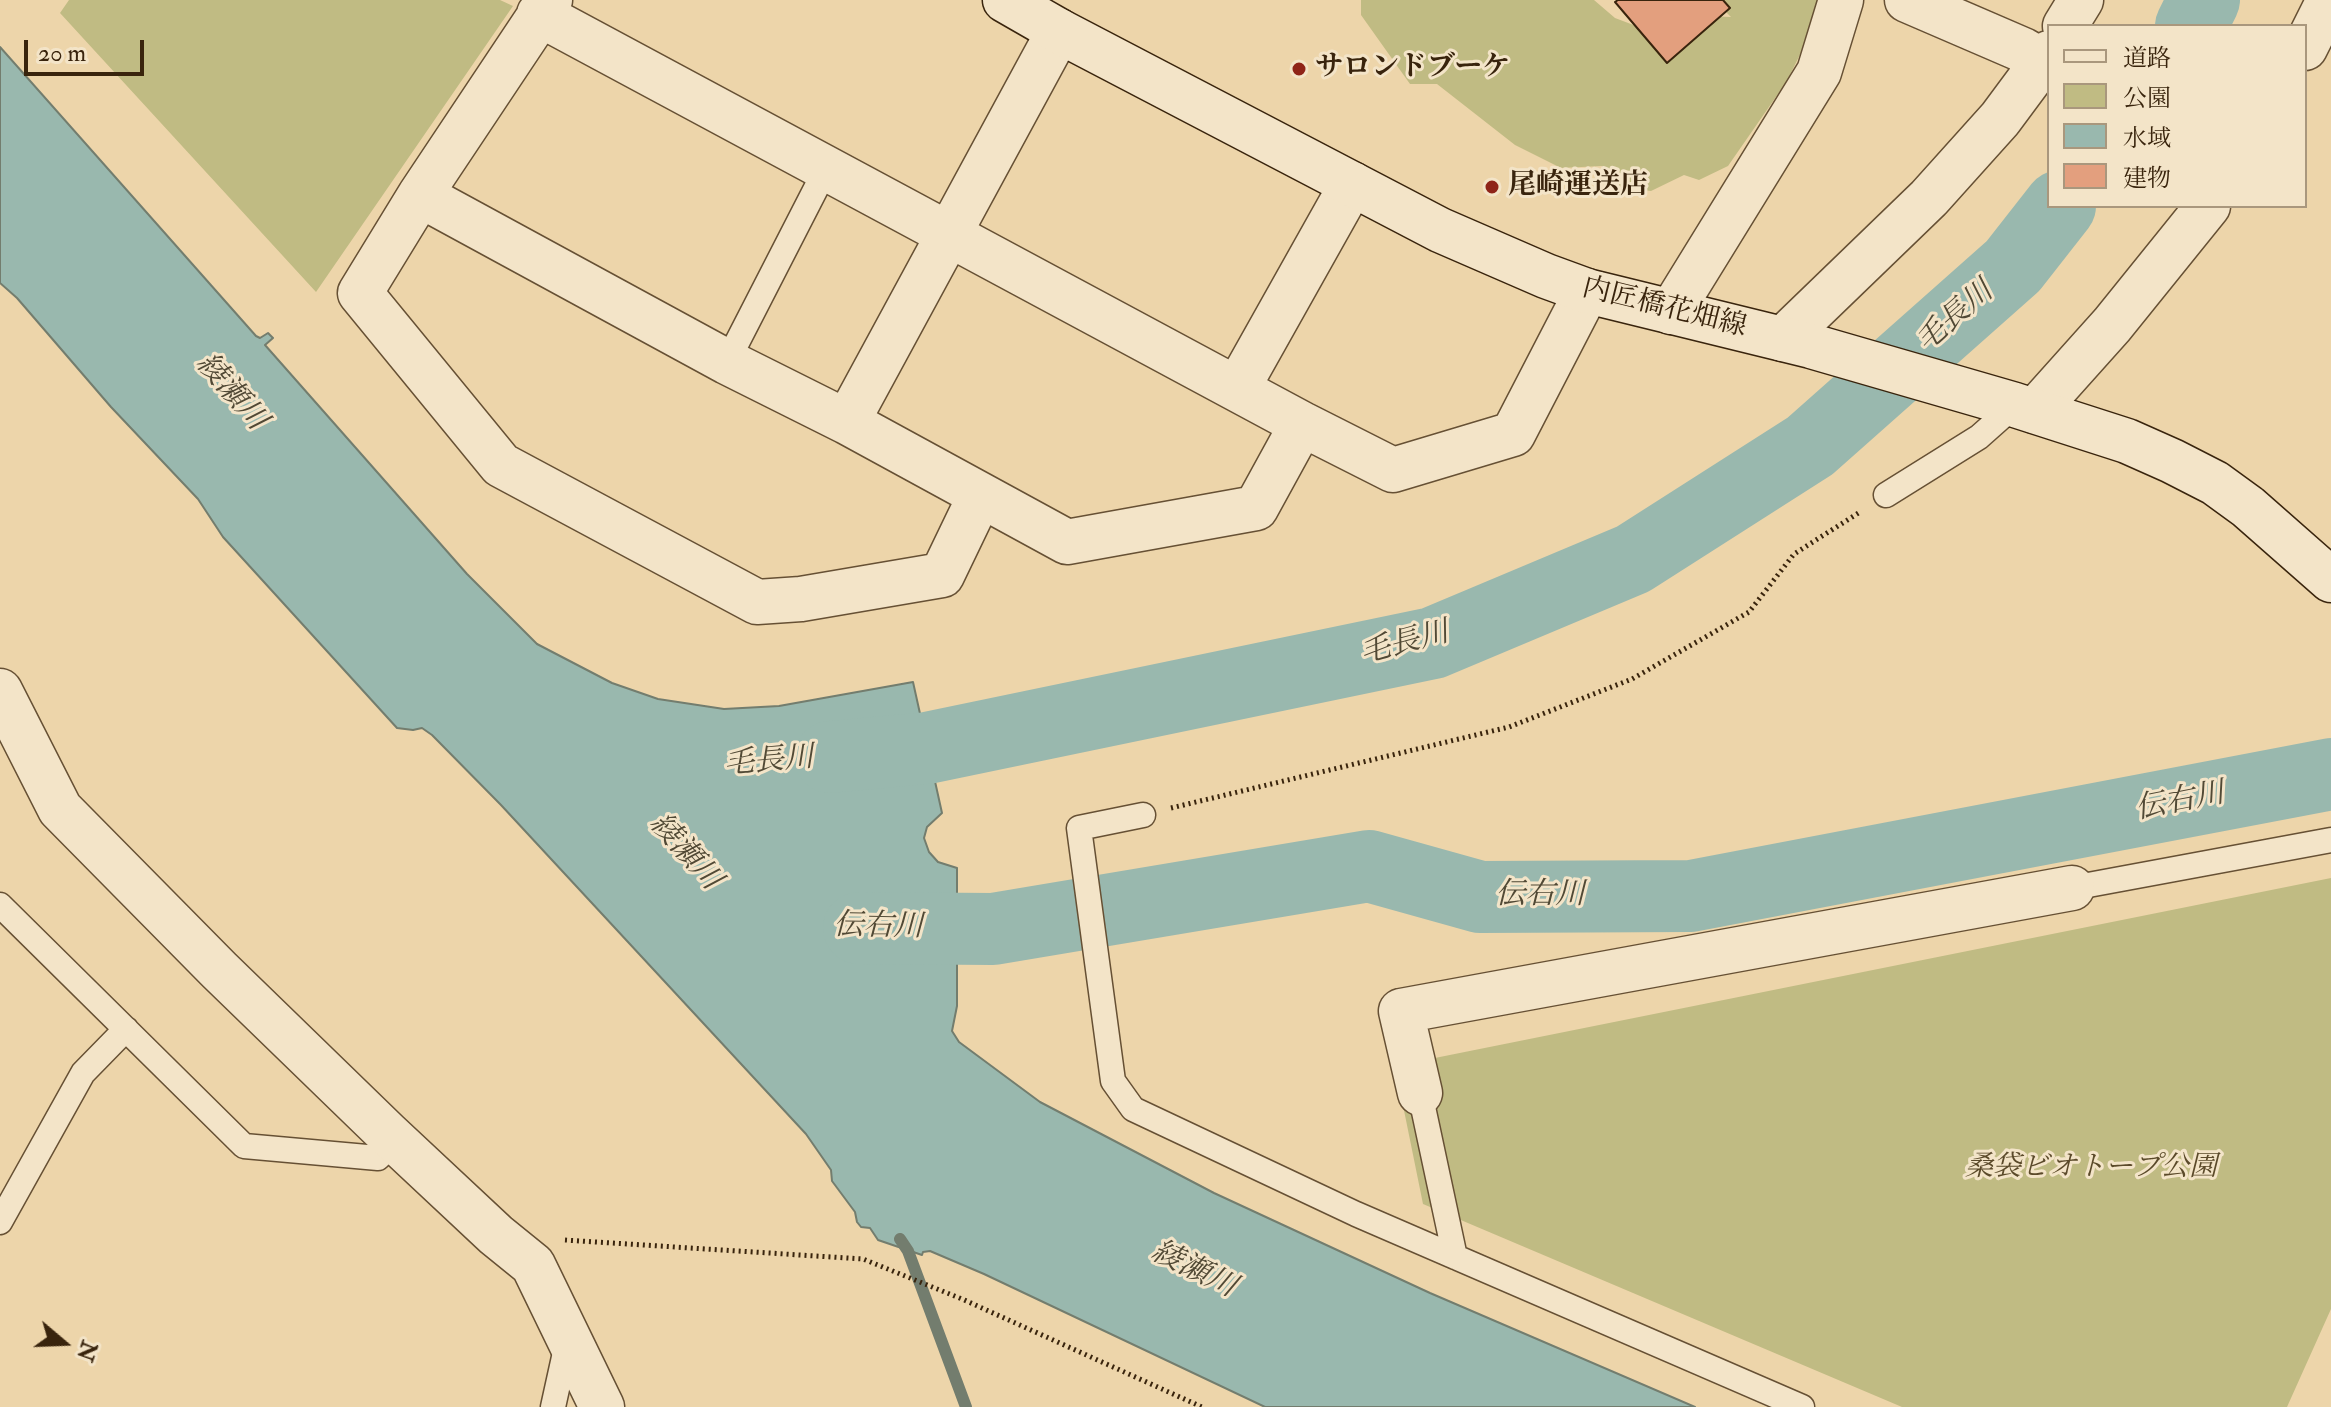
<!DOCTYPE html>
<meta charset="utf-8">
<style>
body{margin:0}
#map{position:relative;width:2331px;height:1407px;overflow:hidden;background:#edd5aa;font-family:"IM FELL Double Pica","Noto Serif JP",serif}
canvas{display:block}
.legend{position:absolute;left:2047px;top:24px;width:260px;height:184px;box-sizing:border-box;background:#f3e4c8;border:2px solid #a9977d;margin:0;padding:10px 14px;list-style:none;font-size:24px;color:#39240d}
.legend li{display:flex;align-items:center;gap:16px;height:40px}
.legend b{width:40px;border:2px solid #a9977d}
.north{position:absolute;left:24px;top:1303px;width:80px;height:80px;-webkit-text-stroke:6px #f3e4c8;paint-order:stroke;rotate:109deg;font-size:22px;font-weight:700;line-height:32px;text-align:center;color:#39240d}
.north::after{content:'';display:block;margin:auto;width:28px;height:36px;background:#39240d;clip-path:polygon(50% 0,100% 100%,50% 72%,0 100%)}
.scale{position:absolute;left:24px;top:40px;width:120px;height:36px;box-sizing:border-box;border:4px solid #39240d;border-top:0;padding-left:10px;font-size:24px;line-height:28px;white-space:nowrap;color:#39240d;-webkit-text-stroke:6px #f3e4c8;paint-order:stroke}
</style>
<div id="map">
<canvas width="2331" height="1407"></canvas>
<ul class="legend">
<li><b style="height:10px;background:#f3e4c8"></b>道路</li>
<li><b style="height:22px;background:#c0bb83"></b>公園</li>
<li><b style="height:22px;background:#99b8ae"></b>水域</li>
<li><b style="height:22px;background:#e39f7e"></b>建物</li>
</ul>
<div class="north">N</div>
<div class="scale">20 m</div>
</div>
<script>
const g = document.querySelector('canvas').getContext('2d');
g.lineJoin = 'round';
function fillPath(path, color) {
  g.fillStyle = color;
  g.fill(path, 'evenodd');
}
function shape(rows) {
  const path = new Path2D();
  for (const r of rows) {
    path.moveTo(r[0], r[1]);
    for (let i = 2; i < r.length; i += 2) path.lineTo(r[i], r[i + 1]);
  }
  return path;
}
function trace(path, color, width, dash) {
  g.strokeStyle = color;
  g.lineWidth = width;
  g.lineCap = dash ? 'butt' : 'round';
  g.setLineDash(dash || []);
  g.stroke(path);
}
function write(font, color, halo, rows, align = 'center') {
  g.font = font + ' "IM FELL Double Pica","Noto Serif JP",serif';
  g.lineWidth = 6;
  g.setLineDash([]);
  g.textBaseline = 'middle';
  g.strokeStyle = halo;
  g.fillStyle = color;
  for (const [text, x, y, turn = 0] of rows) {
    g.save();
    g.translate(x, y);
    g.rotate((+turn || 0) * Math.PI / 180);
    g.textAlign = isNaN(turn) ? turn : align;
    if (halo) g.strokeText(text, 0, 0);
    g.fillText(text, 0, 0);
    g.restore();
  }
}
fillPath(shape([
 [69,0,500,0,513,6,316,292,60,13],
 [1361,0,1594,0,1615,18,1644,29,1707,16,1731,17,1719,5,1719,0,1822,0,1816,22,1787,81,1728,166,1699,180,1684,175,1651,191,1618,187,1602,166,1561,168,1515,145,1437,84,1410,84,1361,15],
 [2331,878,2331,1309,2287,1407,1902,1407,1423,1204,1395,1066]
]), '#c0bb83');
const water = shape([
 [0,47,256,336,260,338,268,333,273,338,265,345,467,574,537,644,612,683,658,699,724,709,779,706,913,682,942,813,927,827,924,838,929,852,938,862,957,868,957,1006,952,1031,959,1042,1040,1102,1214,1193,1430,1293,1695,1407,1265,1407,984,1274,930,1251,923,1252,922,1255,878,1240,870,1228,861,1227,857,1222,855,1212,832,1181,831,1170,806,1134,501,805,432,735,422,728,413,730,397,728,223,537,198,499,111,407,17,298,0,283,0,47]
]);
fillPath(water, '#99b8ae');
trace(water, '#737d6e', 2);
trace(shape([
 [900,1239,908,1251,966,1407]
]), '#737d6e', 12);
trace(shape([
 [2191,26,2204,0],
 [830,757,927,748,1433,643,1633,559,1810,446,2013,266,2060,206],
 [859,928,993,929,1369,866,1480,897,1691,896,2331,774]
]), '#99b8ae', 72);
const building = shape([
 [1618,0,1723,0,1730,8,1667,63,1615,2,1618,0]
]);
fillPath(building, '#e39f7e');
trace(building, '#39240d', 2);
const lane = shape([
 [727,362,827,167],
 [1886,495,1979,437,2015,405],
 [1143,815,1079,828,1113,1081,1133,1109,1356,1214,1802,1407],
 [2072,888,2331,840],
 [0,905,244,1146,378,1158,395,1141],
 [1420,1093,1455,1257],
 [0,1222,83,1073,126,1029],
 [553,1407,568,1339]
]);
const street = shape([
 [550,0,420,195,360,293,501,465,757,602,801,599,942,575,980,496],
 [1907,0,2023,50,2044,62],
 [539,14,1302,424,1393,470,1513,434,1587,291],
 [2065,26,2081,0],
 [2305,48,2329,0],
 [420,195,727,362,847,422,1067,542,1256,508,1302,424],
 [1671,312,1819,72,1841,0],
 [1783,339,1929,198,2000,119,2049,53],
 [1237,389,1352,184],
 [2035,411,2112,325,2208,206],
 [847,422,1059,31],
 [0,691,60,809,219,970,387,1133,496,1235,533,1265,602,1407],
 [1420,1093,1401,1011,2072,888]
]);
const secondary = shape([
 [1005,0,1059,31,1440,230,1546,276,1587,291,1811,346,2015,405,2127,441,2172,461,2215,483,2248,507,2331,580]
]);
trace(lane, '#665034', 27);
trace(street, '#665034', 47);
trace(secondary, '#39240d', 47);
trace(shape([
 [1171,808,1509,727,1632,679,1749,612,1794,554,1860,512],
 [565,1240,863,1259,962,1299,1202,1407]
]), '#39240d', 5, [2, 4]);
trace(lane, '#f3e4c8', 24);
trace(street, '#f3e4c8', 44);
trace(secondary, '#f3e4c8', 44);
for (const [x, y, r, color] of [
 [1299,69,8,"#8f2418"],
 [1492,187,8,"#8f2418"]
]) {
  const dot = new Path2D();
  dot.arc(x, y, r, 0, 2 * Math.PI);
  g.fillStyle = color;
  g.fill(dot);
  trace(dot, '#f3e4c8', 3);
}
write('bold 28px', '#39240d', '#f3e4c8', [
 ["サロンドブーケ",1315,69],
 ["尾崎運送店",1508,187]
], 'left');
write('28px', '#39240d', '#f3e4c8', [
 ["内匠橋花畑線",1664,309,14]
]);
write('italic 28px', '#5b4a2a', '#f3e4c8', [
 ["桑袋ビオトープ公園",2091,1169]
]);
write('italic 30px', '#514935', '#f3e4c8', [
 ["毛長川",1956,318,-41],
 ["綾瀬川",230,393,49],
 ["毛長川",1405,645,-15],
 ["毛長川",769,763,-5],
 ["伝右川",2180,803,-11],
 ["綾瀬川",684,853,48],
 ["伝右川",1540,897],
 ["伝右川",878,928,1],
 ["綾瀬川",1193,1271,26]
]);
</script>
